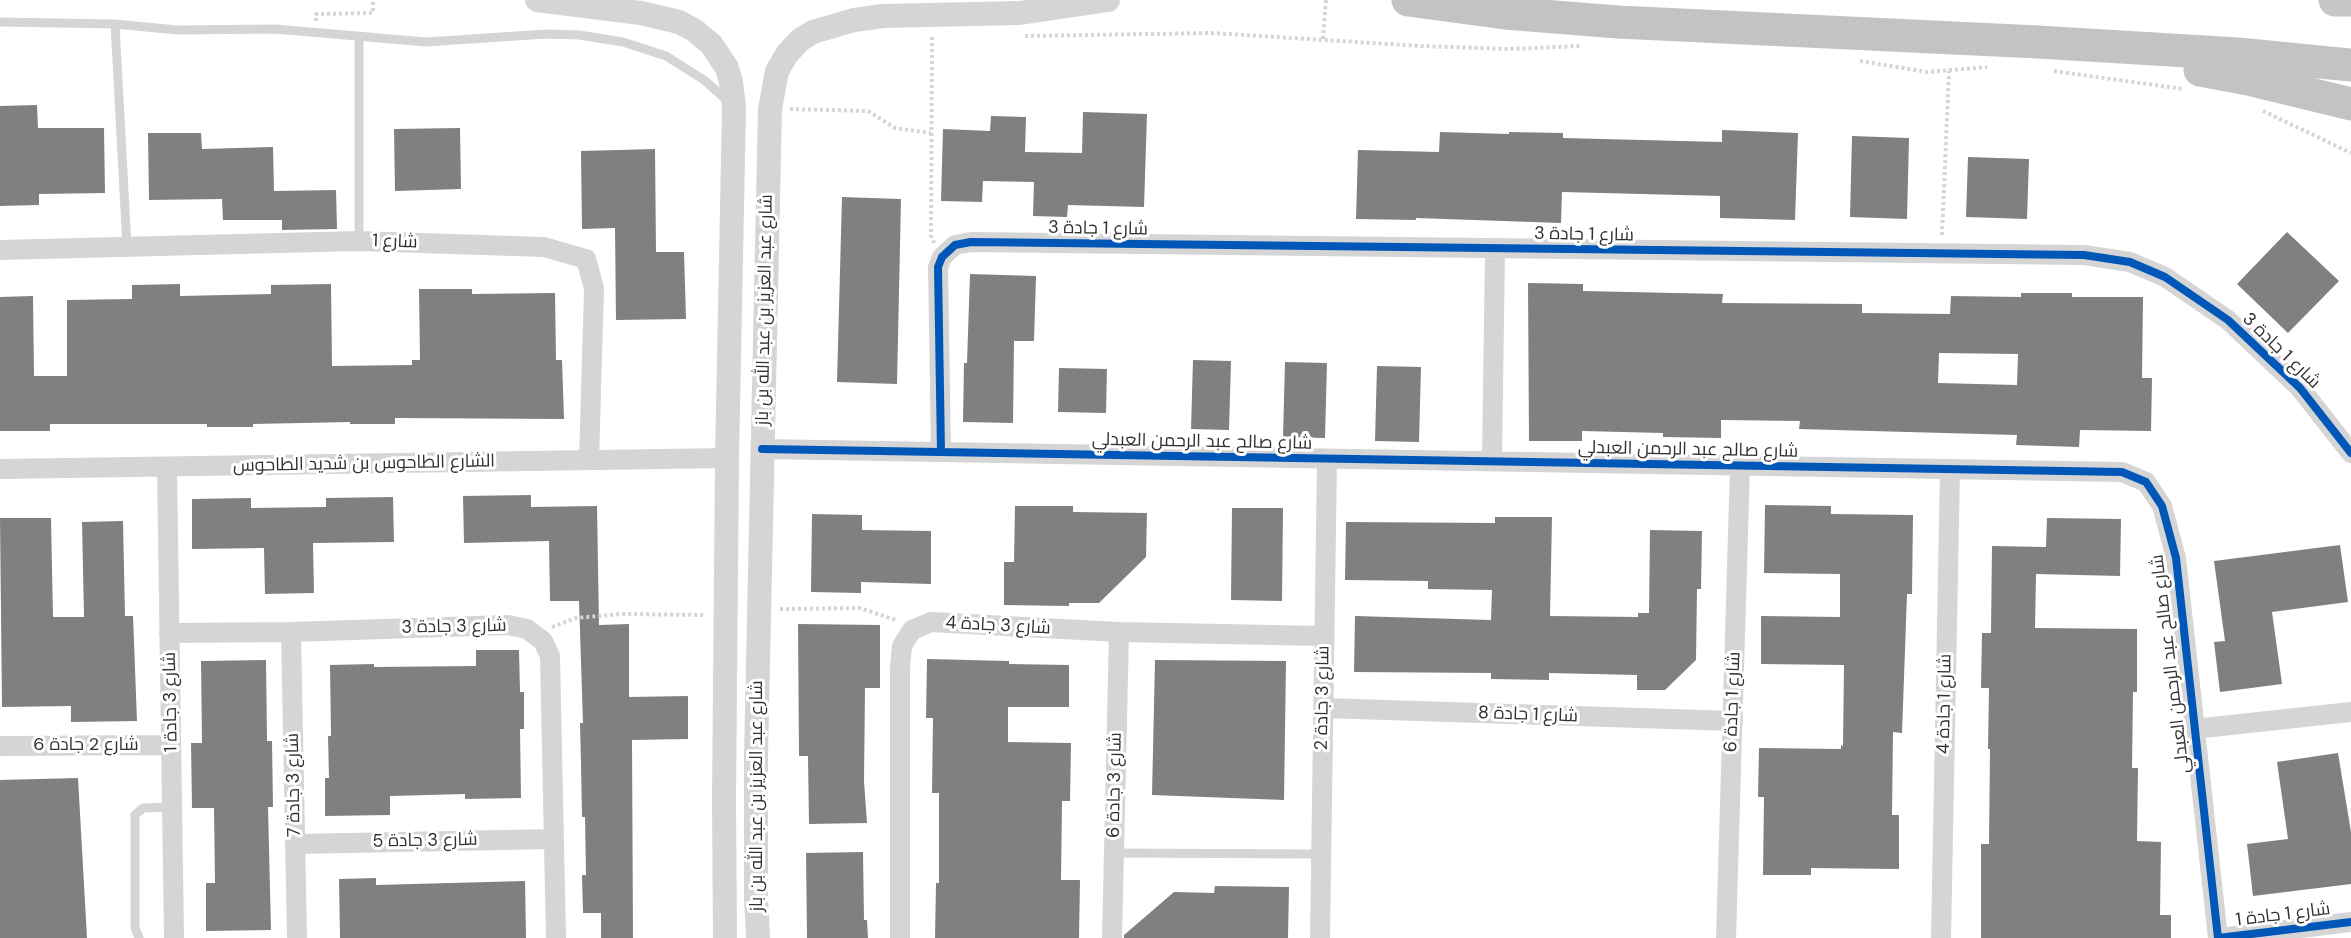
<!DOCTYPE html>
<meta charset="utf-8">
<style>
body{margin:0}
canvas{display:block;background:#fff}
</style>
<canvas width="2351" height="938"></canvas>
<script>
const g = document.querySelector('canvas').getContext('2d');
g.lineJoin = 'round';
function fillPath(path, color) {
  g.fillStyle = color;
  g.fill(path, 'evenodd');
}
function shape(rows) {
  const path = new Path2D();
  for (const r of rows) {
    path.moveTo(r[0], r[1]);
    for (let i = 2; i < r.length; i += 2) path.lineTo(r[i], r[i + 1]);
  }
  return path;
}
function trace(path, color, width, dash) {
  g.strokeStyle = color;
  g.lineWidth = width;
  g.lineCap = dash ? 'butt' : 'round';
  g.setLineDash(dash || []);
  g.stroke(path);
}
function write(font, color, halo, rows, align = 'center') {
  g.font = font + ' "DM Sans",Cairo,sans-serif';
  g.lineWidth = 6;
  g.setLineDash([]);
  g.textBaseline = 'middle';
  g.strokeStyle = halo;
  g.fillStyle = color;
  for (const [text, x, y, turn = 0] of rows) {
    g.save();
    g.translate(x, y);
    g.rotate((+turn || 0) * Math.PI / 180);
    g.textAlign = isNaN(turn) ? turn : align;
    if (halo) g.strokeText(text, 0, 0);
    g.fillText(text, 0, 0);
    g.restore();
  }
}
fillPath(shape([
 [37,105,38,128,104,128,105,193,39,194,39,205,0,206,0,106],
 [1083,112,1147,114,1144,207,1068,205,1067,217,1033,216,1034,182,983,181,982,202,941,201,943,129,990,131,991,116,1026,117,1025,152,1082,153],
 [460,128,461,189,395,191,394,129],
 [1722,130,1798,133,1795,220,1720,218,1720,196,1562,192,1561,223,1416,218,1416,220,1356,219,1358,150,1439,152,1440,132,1509,134,1509,132,1563,133,1563,138,1722,142],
 [148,133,201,133,202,149,273,147,274,191,336,190,337,229,282,230,282,220,223,220,222,199,149,200],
 [1852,136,1909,138,1907,219,1850,217],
 [655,149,656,252,684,252,686,319,616,320,615,228,582,229,581,151],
 [1968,157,2029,159,2027,219,1966,217],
 [842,197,901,199,897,384,837,382],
 [2287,232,2339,281,2288,333,2237,284],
 [970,274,1036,276,1034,341,1014,341,1013,423,963,422,964,363,967,363],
 [1528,283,1583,284,1583,291,1723,294,1722,303,1862,304,1862,313,1950,314,1951,296,2021,297,2021,293,2072,293,2072,297,2143,297,2142,378,2152,378,2151,431,2080,430,2079,447,2016,445,2017,435,1799,429,1800,421,1721,420,1721,438,1663,437,1663,433,1582,431,1582,441,1529,441],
 [1939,353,2018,354,2017,385,1938,383],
 [180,284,180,296,271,294,271,285,331,284,332,366,412,365,412,360,420,360,419,289,472,289,472,294,555,293,556,360,562,360,564,419,395,418,395,424,350,424,350,422,253,424,253,427,207,427,207,424,50,424,50,431,0,431,0,297,33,296,34,376,67,376,67,300,132,299,132,285],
 [1193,360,1231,361,1229,430,1191,429],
 [1285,362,1327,363,1325,438,1283,437],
 [1377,366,1421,367,1419,442,1375,441],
 [1059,368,1107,369,1106,413,1058,412],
 [531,495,531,507,597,506,599,625,629,624,629,697,688,696,688,739,632,740,633,938,601,938,601,913,583,913,582,875,586,875,585,817,582,817,581,764,580,723,583,723,579,601,550,601,549,541,464,543,463,496],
 [393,497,394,542,313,543,314,593,265,594,264,548,192,549,192,499,251,498,251,508,326,507,326,498],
 [1765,505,1831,506,1831,514,1913,515,1912,594,1907,594,1902,733,1893,732,1892,815,1899,815,1899,869,1811,868,1811,875,1763,875,1764,797,1758,797,1759,748,1841,749,1841,745,1843,746,1844,665,1761,664,1761,616,1840,617,1840,574,1764,573],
 [1015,506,1073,506,1073,512,1147,513,1146,557,1099,603,1069,603,1069,606,1004,605,1004,562,1014,562],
 [1232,508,1283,508,1282,601,1231,600],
 [812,514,862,515,862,530,931,531,931,584,861,582,861,593,811,592],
 [1495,517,1552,517,1550,616,1638,617,1638,613,1649,613,1650,530,1702,531,1701,589,1697,589,1696,660,1665,690,1637,690,1637,675,1549,673,1549,680,1491,679,1491,673,1354,672,1355,616,1491,620,1492,590,1428,589,1428,581,1345,580,1346,522,1495,523],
 [0,518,51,518,53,617,84,617,82,522,123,521,125,616,133,616,137,721,71,722,71,706,2,707],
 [2047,518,2121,519,2120,576,2036,574,2035,628,2137,629,2137,692,2133,692,2132,768,2138,768,2137,841,2161,842,2160,915,2171,915,2171,938,1981,938,1981,844,1989,844,1990,749,1988,749,1989,688,1981,688,1982,633,1991,633,1992,546,2046,547],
 [2340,545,2348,602,2272,612,2282,684,2220,692,2214,642,2225,641,2214,561],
 [798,624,880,625,880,688,865,688,864,781,867,823,809,824,808,756,799,756],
 [476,650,519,650,520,692,524,692,524,729,520,729,521,798,465,799,465,794,390,796,390,815,325,816,325,778,329,778,328,736,331,736,330,665,374,664,374,667,476,666],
 [927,659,1009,661,1009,664,1069,665,1069,707,1008,707,1008,742,1071,743,1070,801,1062,801,1061,880,1080,880,1079,938,935,938,936,883,939,883,939,793,932,793,933,718,926,718],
 [266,660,267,741,272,741,273,807,268,807,271,930,206,931,206,883,215,883,214,808,192,808,191,743,202,743,201,661],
 [1155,660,1286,661,1284,800,1152,795],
 [2338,753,2351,832,2351,884,2253,896,2247,844,2288,839,2277,762],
 [78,778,87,938,0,938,0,780],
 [863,852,864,920,867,920,868,938,807,938,806,853],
 [376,878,376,885,525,881,526,938,340,938,339,879],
 [1215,886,1289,887,1288,938,1124,938,1124,935,1174,892,1214,893]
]), '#808080');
trace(shape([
 [316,21,316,14,373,13,373,0],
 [1025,36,1211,33,1421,46,1509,49,1581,46],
 [932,37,931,236,934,243],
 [1323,39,1326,0],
 [1860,61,1927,72,1987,67],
 [2054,71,2183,89],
 [790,109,868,111,895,128,931,133],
 [2263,111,2351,153],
 [1942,235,1949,71],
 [780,609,860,608,896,620],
 [552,627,576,618,622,614,705,615]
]), '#d5d5d5', 4, [3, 3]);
trace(shape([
 [0,22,115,24,177,30,275,29,426,42,546,34,579,35,623,42,666,56,704,80,728,101],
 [115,24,127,247],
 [359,37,359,241],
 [1114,853,1321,854],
 [139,938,135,928,135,815,143,808,172,807]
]), '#d5d5d5', 9);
trace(shape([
 [0,250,359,241,544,247,586,259,594,288,589,460],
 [762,449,2122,472,2146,482,2162,506,2176,558,2218,938,2351,922],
 [941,452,938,267,942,257,955,245,971,242,2084,255,2130,262,2165,277,2228,320,2300,388,2351,453],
 [1492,461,1495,249],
 [167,467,174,938],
 [0,469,727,458],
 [291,632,297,938],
 [169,633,291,632,508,625,527,629,543,641,550,656,556,938],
 [1323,708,1733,721],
 [2194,729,2351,712],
 [0,746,171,745],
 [295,844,554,839],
 [900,938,900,667,902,646,912,630,931,622,1119,632,1324,636],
 [1112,938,1119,632],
 [1320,938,1327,459],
 [1726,938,1740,466],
 [1941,938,1950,469]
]), '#d5d5d5', 20);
trace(shape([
 [537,0,641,13,679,22,694,30,711,44,727,68,731,82,734,107,727,458,724,801,725,938],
 [758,938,756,897,756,756,770,109,777,71,787,54,800,40,813,32,854,20,883,16,1020,13,1108,0]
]), '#d5d5d5', 24);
trace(shape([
 [2335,0,2351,0]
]), '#c6c6c6', 33);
trace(shape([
 [1408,0,1505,13,1618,22,2038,42,2238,54,2351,65],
 [2200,70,2248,79,2351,104]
]), '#c3c3c3', 33);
trace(shape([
 [762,449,2122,472,2146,482,2162,506,2176,558,2218,938,2351,922],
 [941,452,938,267,942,257,955,245,971,242,2084,255,2130,262,2165,277,2228,320,2300,388,2351,453]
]), '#0057b8', 8);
write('18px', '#313131', '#fff', [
 ["شارع 1 جادة 3",1098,229,1],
 ["شارع 1 جادة 3",1584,235,1],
 ["شارع 1",395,242,2],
 ["شارع عبد العزيز بن عبد الله بن باز",765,310,-89],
 ["شارع 1 جادة 3",2281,351,44],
 ["شارع صالح عبد الرحمن العبدلي",1202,442,1],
 ["شارع صالح عبد الرحمن العبدلي",1688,450,1],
 ["الشارع الطاحوس بن شديد الطاحوس",364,464,-1],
 ["شارع 3 جادة 4",998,626,3],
 ["شارع 3 جادة 3",454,627,-1],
 ["شارع صالح عبد الرحمن العبدلي",2171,664,-97],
 ["شارع 3 جادة 2",1323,698,-89],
 ["شارع 3 جادة 1",171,702,-91],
 ["شارع 1 جادة 6",1733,702,-88],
 ["شارع 1 جادة 4",1945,704,-89],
 ["شارع 1 جادة 8",1528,715,2],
 ["شارع 2 جادة 6",86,745],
 ["شارع 3 جادة 7",294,785,-91],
 ["شارع 3 جادة 6",1115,785,-89],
 ["شارع عبد العزيز بن عبد الله بن باز",757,796,-90],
 ["شارع 3 جادة 5",425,841,-1],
 ["شارع 1 جادة 1",2283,915,-7]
]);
</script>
